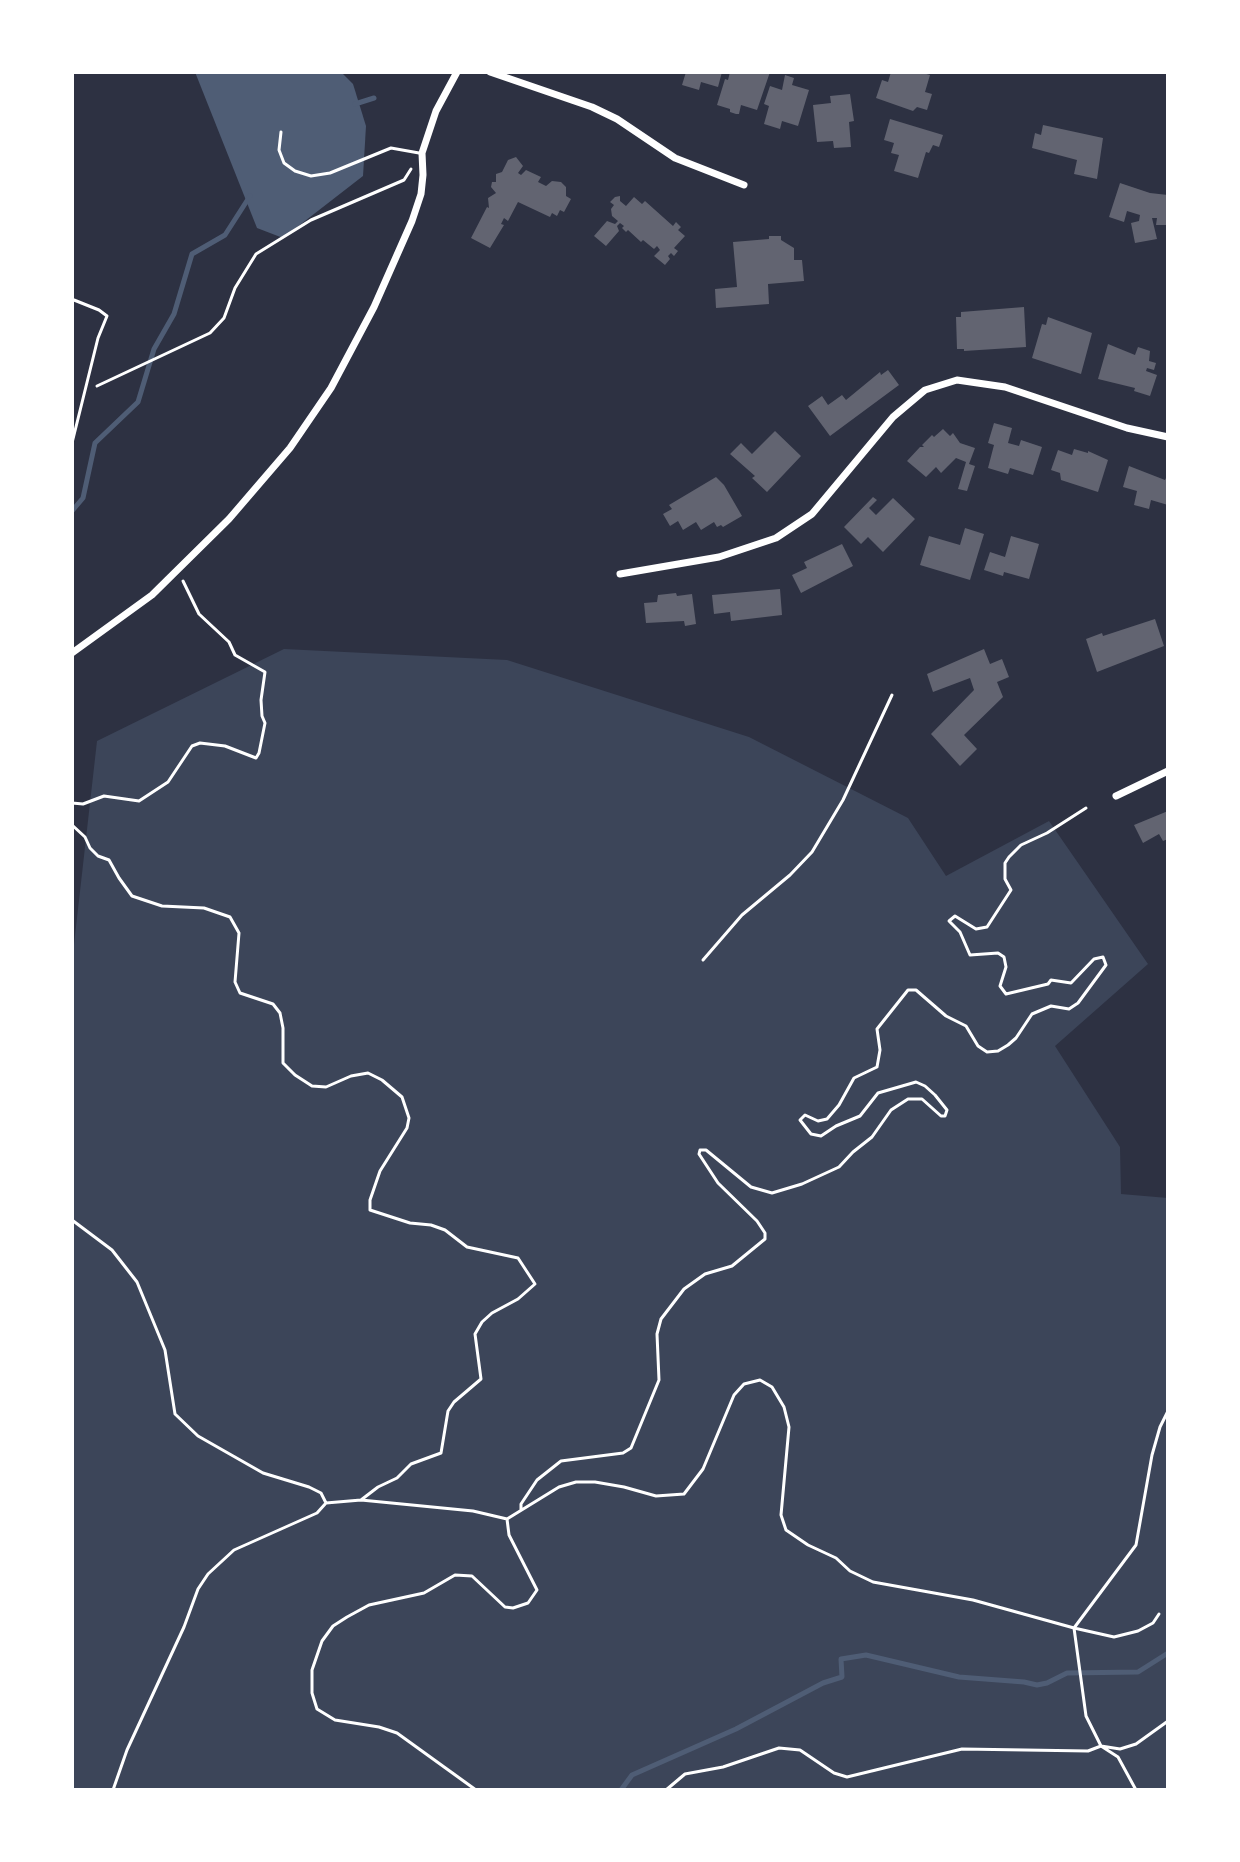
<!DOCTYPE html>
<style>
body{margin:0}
#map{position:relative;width:1240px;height:1862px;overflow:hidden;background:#2d3142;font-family:Overpass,sans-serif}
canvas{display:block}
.frame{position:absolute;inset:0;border:74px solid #fff;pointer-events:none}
</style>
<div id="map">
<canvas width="1240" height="1862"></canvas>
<div class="frame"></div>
</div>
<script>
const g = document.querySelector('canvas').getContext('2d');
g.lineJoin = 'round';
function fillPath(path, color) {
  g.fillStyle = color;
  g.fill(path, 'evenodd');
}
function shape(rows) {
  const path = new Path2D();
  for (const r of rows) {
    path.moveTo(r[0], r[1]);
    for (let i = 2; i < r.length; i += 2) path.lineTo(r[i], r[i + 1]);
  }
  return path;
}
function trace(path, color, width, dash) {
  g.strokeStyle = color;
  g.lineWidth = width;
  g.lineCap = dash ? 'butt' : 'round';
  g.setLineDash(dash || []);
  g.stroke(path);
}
fillPath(shape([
 [284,649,507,660,749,737,908,818,946,876,1049,821,1148,964,1055,1046,1120,1147,1121,1194,1168,1198,1168,1790,72,1790,72,962,97,741]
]), '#3c4559');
fillPath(shape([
 [195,72,341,72,353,84,366,126,363,176,283,238,257,228]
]), '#4f5d75');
trace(shape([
 [355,104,374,98],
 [72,511,83,498,95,443,138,402,154,349,174,314,192,254,225,235,250,196],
 [621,1790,632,1775,736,1729,823,1683,842,1677,841,1659,866,1655,959,1677,1024,1682,1037,1685,1047,1683,1067,1673,1138,1672,1168,1653]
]), '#4f5d75', 5);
fillPath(shape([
 [686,72,722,72,718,87,701,82,699,90,682,85],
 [730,72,770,72,757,110,741,105,739,114,736,114,730,112,730,109,717,105,725,79,728,80],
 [891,72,919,72,930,75,925,92,932,94,927,110,917,107,913,111,876,98,882,80,888,82],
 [785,75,794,78,792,85,809,90,798,126,782,121,780,129,764,124,769,106,764,104,770,86,782,90],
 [850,94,854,121,849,122,851,147,834,148,833,141,817,142,813,105,831,103,830,96],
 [890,119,943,135,939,147,933,145,929,153,926,152,918,178,894,171,899,155,891,153,894,143,884,140],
 [1043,125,1103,138,1097,179,1074,174,1077,160,1032,148,1035,133,1041,135],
 [516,157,523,166,518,173,521,175,526,170,541,177,538,182,546,186,552,181,561,182,566,187,566,196,571,199,564,212,560,210,557,216,552,213,550,217,518,202,508,221,504,218,501,224,504,225,490,248,471,238,487,207,489,208,488,198,496,193,491,187,492,182,496,182,496,174,502,172,508,160],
 [1120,183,1150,193,1168,195,1168,225,1156,225,1157,218,1152,218,1157,239,1135,243,1131,223,1139,221,1140,215,1127,211,1124,222,1109,217],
 [620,196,620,201,626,206,634,197,642,204,645,201,673,226,676,222,681,227,678,230,685,236,674,248,678,251,674,256,671,253,668,256,670,259,665,265,654,256,660,250,657,246,654,249,643,240,641,242,628,230,626,232,622,228,624,226,620,223,617,226,619,231,606,246,594,236,607,221,615,224,618,221,612,216,611,209,614,205,610,202,615,197],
 [769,236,781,236,781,240,794,248,794,260,802,260,804,281,768,284,769,304,716,308,715,289,737,287,733,242,769,239],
 [1024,307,1026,347,964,351,964,349,957,349,956,317,961,317,961,312],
 [1048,317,1092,333,1081,374,1032,358,1042,324,1046,325],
 [1108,344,1135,355,1138,347,1150,351,1149,361,1156,363,1154,370,1147,368,1146,371,1157,375,1150,396,1134,391,1135,388,1098,379],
 [888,370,899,385,830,436,808,406,822,396,828,405,842,395,846,400,880,372,881,375],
 [994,423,1012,428,1008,443,1019,446,1021,440,1042,447,1033,475,1010,468,1008,474,988,468,994,445,988,443],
 [943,429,950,436,953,433,960,443,975,448,969,464,975,466,967,491,958,489,966,462,956,458,941,473,936,467,926,477,907,461,920,447,924,447,922,445,932,435,934,437],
 [775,431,801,456,767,492,752,478,755,476,730,454,741,443,752,454],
 [1074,449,1088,453,1088,451,1108,460,1098,492,1061,480,1060,473,1051,470,1058,450,1072,455],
 [1129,466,1165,480,1168,474,1168,505,1151,500,1149,509,1134,505,1137,491,1123,487],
 [716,477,724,485,742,516,723,527,721,525,717,527,714,522,701,530,696,522,683,530,678,521,670,526,663,514,672,509,669,505],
 [873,497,877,500,869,508,876,515,893,498,915,519,883,552,868,537,861,544,844,527],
 [965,528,984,534,970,580,920,565,929,536,960,545],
 [1011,536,1039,544,1029,579,1004,572,1003,576,984,570,990,552,1005,557],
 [842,544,853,566,801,593,792,575,807,568,804,562],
 [780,589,782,615,731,621,730,612,714,614,712,595],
 [676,593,677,596,692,594,696,624,685,626,684,621,646,623,644,603,657,602,658,595],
 [1155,619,1164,646,1097,672,1086,639,1102,633,1103,636],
 [984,649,990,664,1002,659,1009,677,997,682,1003,697,964,735,977,749,960,766,931,734,974,690,970,678,933,692,927,674],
 [1168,811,1168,839,1163,841,1159,834,1143,843,1134,825]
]), '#626471');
trace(shape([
 [97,386,210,333,224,318,235,288,256,254,311,220,404,180,411,169],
 [72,803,83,804,104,796,139,801,168,782,192,746,200,743,225,746,256,758,259,753,265,723,262,716,261,700,265,672,235,655,229,642,199,614,183,581],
 [72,825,85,837,90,848,98,856,109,860,119,878,132,896,162,906,204,908,230,917,239,933,235,982,240,993,273,1004,280,1013,283,1028,283,1063,295,1075,312,1086,326,1087,351,1076,368,1073,382,1080,402,1097,409,1118,407,1128,380,1171,370,1200,370,1210,410,1223,431,1225,445,1230,467,1247,518,1258,535,1284,518,1299,492,1313,482,1322,475,1334,481,1379,454,1402,448,1411,441,1453,411,1464,397,1478,378,1487,361,1500],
 [72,1220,112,1250,137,1282,165,1350,175,1414,198,1436,263,1473,309,1487,321,1493,326,1503,317,1513,234,1550,208,1574,198,1589,184,1627,127,1750,113,1790],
 [326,1503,361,1500,473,1511,507,1519,559,1487,576,1482,595,1482,624,1487,656,1496,684,1494,703,1469,734,1395,744,1384,760,1380,772,1387,784,1407,789,1427,781,1515,786,1530,808,1545,836,1558,850,1571,873,1582,973,1600,1074,1628,1136,1545,1152,1455,1160,1427,1168,1411],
 [521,1510,521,1504,537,1480,561,1461,623,1453,631,1448,659,1380,657,1334,661,1319,684,1289,705,1274,732,1266,765,1239,765,1233,757,1221,718,1183,699,1154,700,1150,706,1150,751,1187,772,1193,802,1184,839,1167,853,1152,872,1137,891,1110,908,1099,922,1099,941,1116,945,1116,947,1110,935,1095,925,1086,916,1082,878,1093,860,1116,836,1126,821,1136,811,1134,800,1120,805,1115,818,1121,827,1119,839,1105,854,1078,877,1067,880,1050,877,1029,908,990,916,990,946,1016,966,1026,978,1046,987,1052,998,1051,1008,1045,1016,1038,1032,1014,1051,1006,1069,1009,1078,1003,1106,965,1103,957,1094,959,1071,983,1051,980,1048,984,1006,994,1000,986,1006,967,1004,957,998,953,970,955,960,932,949,921,955,916,976,929,987,927,1011,890,1005,879,1005,863,1009,857,1021,845,1047,833,1086,808],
 [476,1790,397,1733,379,1727,335,1720,317,1709,312,1693,312,1670,322,1641,333,1626,347,1617,369,1605,424,1593,455,1575,472,1576,505,1607,513,1608,528,1603,537,1590,509,1535,507,1519],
 [666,1790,685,1774,723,1767,779,1748,800,1750,834,1773,847,1777,962,1749,1088,1751,1101,1746,1120,1749,1136,1744,1168,1721],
 [1136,1790,1118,1757,1101,1746,1086,1716,1074,1628,1114,1637,1138,1631,1153,1623,1159,1614]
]), '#fff', 3);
trace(shape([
 [281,132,279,150,284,163,295,171,311,176,330,173,391,148,419,153],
 [72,443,98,338,107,316,99,310,74,300],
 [703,960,742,915,790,875,812,852,843,800,892,695]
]), '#fff', 3);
trace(shape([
 [490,72,592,107,617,119,675,158,744,185],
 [620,574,719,557,776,538,812,514,893,417,925,390,957,380,1005,387,1127,428,1168,437],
 [72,653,152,595,229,519,290,448,331,388,374,307,412,221,421,194,423,175,422,153,436,111,457,72],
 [1116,796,1168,771]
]), '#fff', 7);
</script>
